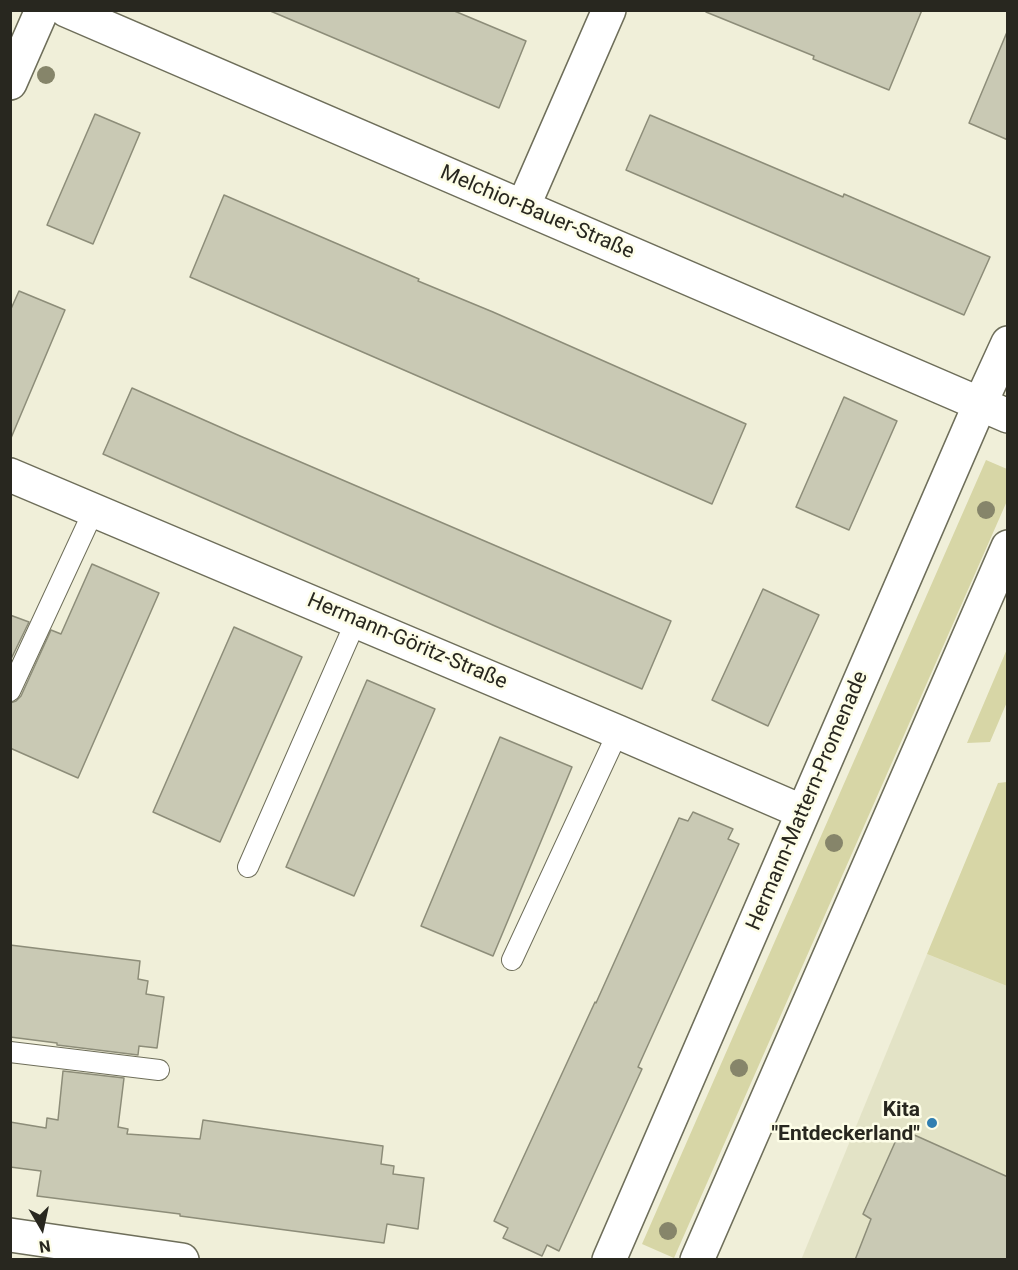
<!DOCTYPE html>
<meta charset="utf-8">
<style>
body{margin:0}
#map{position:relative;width:1018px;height:1270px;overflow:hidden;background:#f0efd9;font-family:Roboto,sans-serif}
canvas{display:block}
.frame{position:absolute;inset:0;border:12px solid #28271f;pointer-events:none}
.north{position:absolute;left:12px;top:1198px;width:60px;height:60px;-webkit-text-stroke:4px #fdfde7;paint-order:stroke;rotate:171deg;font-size:16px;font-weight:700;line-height:24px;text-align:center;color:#28271f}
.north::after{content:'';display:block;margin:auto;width:21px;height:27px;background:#28271f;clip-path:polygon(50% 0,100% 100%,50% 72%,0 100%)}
</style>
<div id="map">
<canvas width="1018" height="1270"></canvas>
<div class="frame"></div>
<div class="north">N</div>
</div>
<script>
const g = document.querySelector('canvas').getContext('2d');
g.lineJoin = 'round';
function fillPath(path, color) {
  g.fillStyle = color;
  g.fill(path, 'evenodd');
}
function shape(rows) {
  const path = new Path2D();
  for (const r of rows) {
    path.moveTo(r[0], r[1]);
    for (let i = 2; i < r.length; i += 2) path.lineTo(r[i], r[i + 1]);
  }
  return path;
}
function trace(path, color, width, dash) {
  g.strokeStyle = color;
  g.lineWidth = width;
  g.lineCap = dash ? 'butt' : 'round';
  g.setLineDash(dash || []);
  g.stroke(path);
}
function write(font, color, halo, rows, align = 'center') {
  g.font = font + ' Roboto,sans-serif';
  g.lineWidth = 5;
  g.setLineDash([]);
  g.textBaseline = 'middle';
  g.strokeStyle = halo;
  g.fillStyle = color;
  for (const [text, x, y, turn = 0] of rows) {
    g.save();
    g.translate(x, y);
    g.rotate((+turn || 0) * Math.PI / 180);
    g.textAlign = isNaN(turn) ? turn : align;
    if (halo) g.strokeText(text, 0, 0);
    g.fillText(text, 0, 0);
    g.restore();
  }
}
fillPath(shape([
 [927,954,1007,986,1007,1259,801,1260]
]), '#e3e3c6');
fillPath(shape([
 [986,460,1007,469,1007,501,674,1258,642,1244],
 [1007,649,1007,702,990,742,967,743],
 [1007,782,1008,782,1007,986,927,954,998,783]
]), '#d7d6a6');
const building = shape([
 [268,10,452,10,526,41,499,108,268,10],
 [706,10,922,10,889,90,813,59,814,56,706,12,706,10],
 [1007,32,1008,33,1008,140,969,123,1007,32],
 [95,114,140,133,93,244,47,225,95,114],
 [650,115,843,197,844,194,990,257,964,315,626,170,650,115],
 [224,195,419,279,418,281,493,312,746,424,712,504,190,277,224,195],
 [19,291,65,310,11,438,10,311,19,291],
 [132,388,240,436,671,621,642,689,495,626,103,454,132,388],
 [844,397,897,421,849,530,796,507,844,397],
 [92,564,159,593,78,778,10,748,10,703,16,701,21,696,51,630,61,634,92,564],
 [763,589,819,615,768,726,712,700,763,589],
 [10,615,29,622,10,661,10,615],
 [234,627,302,657,220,842,153,812,234,627],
 [367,680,435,709,354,896,286,867,367,680],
 [500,737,572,767,493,956,421,926,500,737],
 [693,812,733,829,728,839,739,844,638,1067,642,1069,559,1251,547,1245,542,1256,503,1238,508,1228,494,1221,595,1002,596,1003,679,818,688,821,693,812],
 [10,945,140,961,138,979,148,981,146,994,164,997,157,1048,139,1046,138,1055,57,1045,57,1043,10,1037,10,945],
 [63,1071,124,1078,118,1127,128,1129,127,1134,200,1139,203,1120,383,1146,381,1164,394,1166,393,1174,424,1178,418,1229,387,1224,384,1243,180,1216,180,1214,37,1196,41,1171,10,1167,10,1122,46,1128,47,1118,58,1120,63,1071],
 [901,1129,1008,1177,1008,1260,855,1260,871,1219,863,1214,901,1129]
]);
fillPath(building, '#c9c9b4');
trace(building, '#8d8d79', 1.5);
const service = shape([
 [10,691,94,510],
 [248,867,356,621],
 [512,960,618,732],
 [10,1052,159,1070]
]);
const minor = shape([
 [66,10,1008,416],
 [10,83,42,10],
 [523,207,609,10],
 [10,475,618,732,803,812],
 [10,1235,182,1260],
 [609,1260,980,404,1008,343],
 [697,1260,1008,547]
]);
trace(service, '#6e6e5a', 22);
trace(minor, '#6e6e5a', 36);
trace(service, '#fff', 20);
trace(minor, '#fff', 33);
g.fillStyle = '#86856a';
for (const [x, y] of [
 [46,75],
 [986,510],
 [834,843],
 [739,1068],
 [668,1231]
]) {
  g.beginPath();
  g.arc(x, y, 9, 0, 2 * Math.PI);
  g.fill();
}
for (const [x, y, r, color] of [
 [932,1123,6,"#327fb1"]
]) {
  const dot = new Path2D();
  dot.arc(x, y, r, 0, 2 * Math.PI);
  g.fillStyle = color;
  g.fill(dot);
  trace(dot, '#fdfde7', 2);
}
write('21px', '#28271f', '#fdfde7', [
 ["Melchior-Bauer-Straße",537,213,23],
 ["Hermann-Göritz-Straße",407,642,23],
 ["Hermann-Mattern-Promenade",808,801,-67]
]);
write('bold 21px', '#28271f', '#fdfde7', [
 ["Kita",920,1111],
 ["\"Entdeckerland\"",920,1135]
], 'right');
</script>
